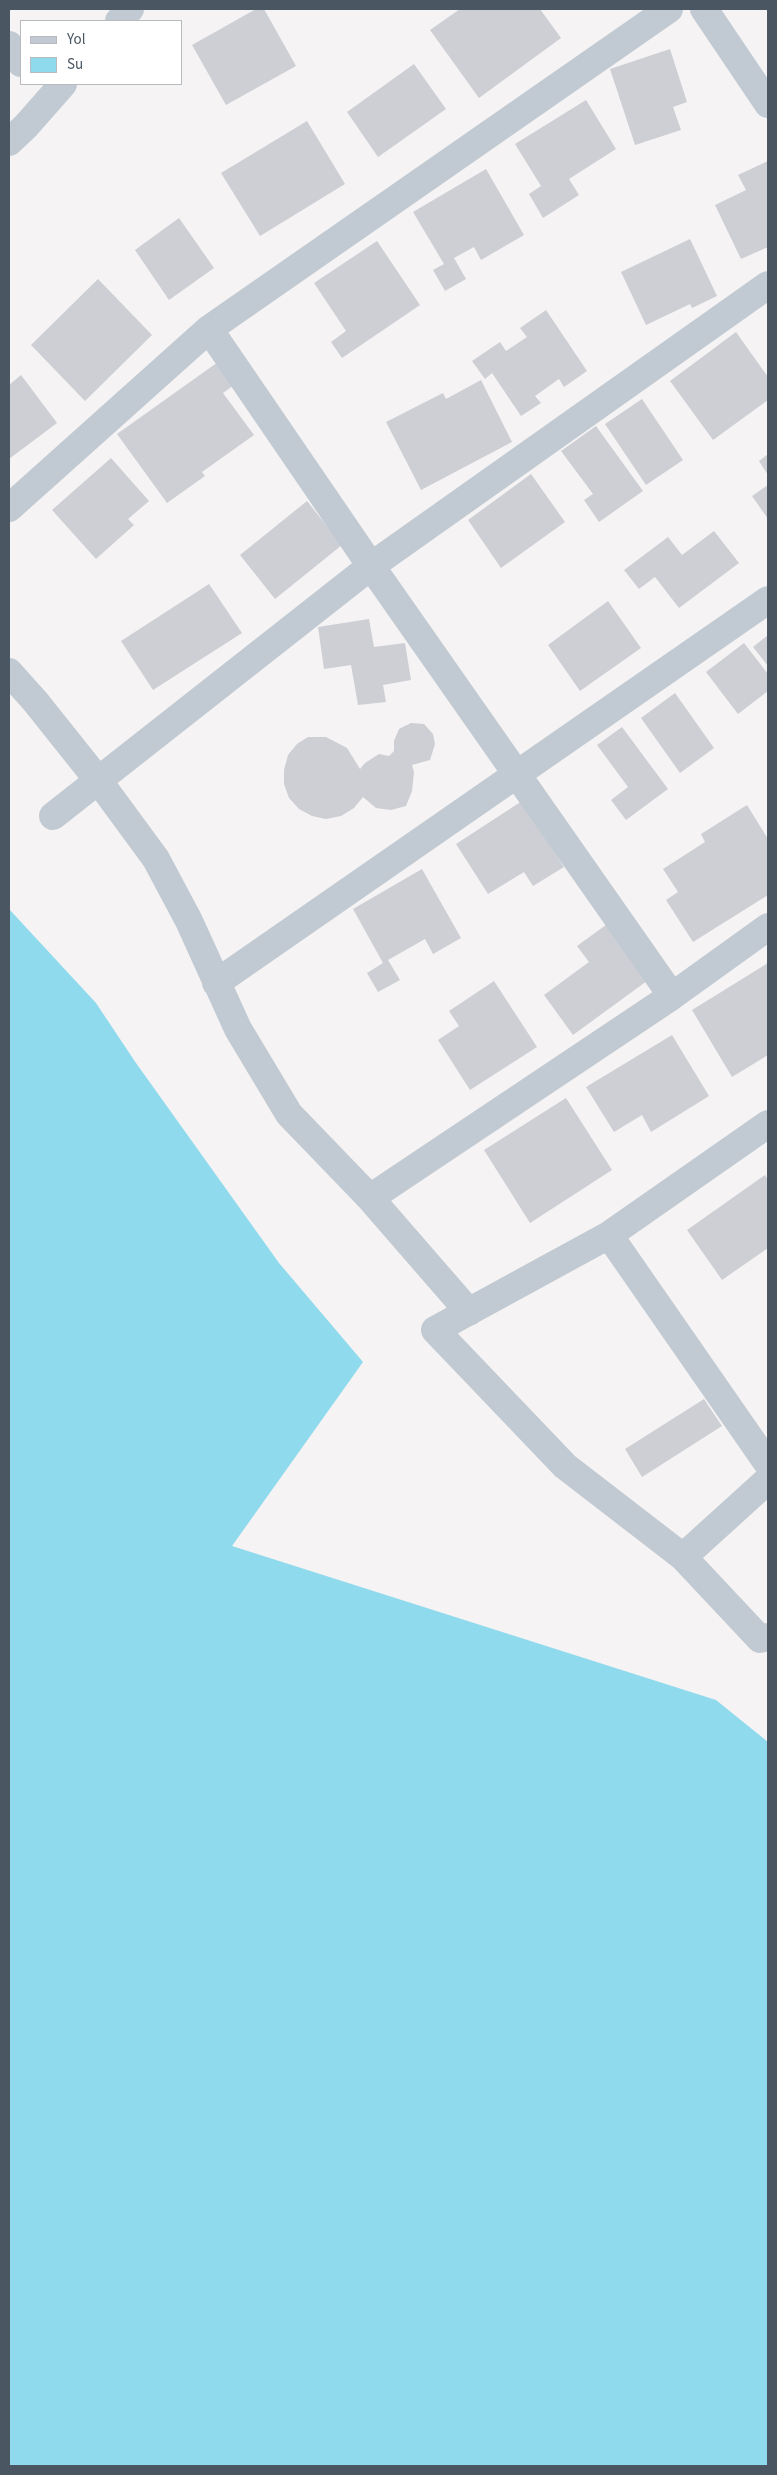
<!DOCTYPE html>
<style>
body{margin:0}
#map{position:relative;width:777px;height:2475px;overflow:hidden;background:#f5f3f3;font-family:"Source Sans 3",sans-serif}
canvas{display:block}
.frame{position:absolute;inset:0;border:10px solid #4a5661;pointer-events:none}
.legend{position:absolute;left:20px;top:20px;width:162px;height:65px;box-sizing:border-box;background:#fff;border:1px solid #b7bbc0;margin:0;padding:6px 9px;list-style:none;font-size:15px;color:#4a5661}
.legend li{display:flex;align-items:center;gap:10px;height:25px}
.legend b{width:25px;border:1px solid #b7bbc0}
</style>
<div id="map">
<canvas width="777" height="2475"></canvas>
<div class="frame"></div>
<ul class="legend">
<li><b style="height:6px;background:#c1cad2"></b>Yol</li>
<li><b style="height:14px;background:#90daee"></b>Su</li>
</ul>
</div>
<script>
const g = document.querySelector('canvas').getContext('2d');
g.lineJoin = 'round';
function fillPath(path, color) {
  g.fillStyle = color;
  g.fill(path, 'evenodd');
}
function shape(rows) {
  const path = new Path2D();
  for (const r of rows) {
    path.moveTo(r[0], r[1]);
    for (let i = 2; i < r.length; i += 2) path.lineTo(r[i], r[i + 1]);
  }
  return path;
}
function trace(path, color, width, dash) {
  g.strokeStyle = color;
  g.lineWidth = width;
  g.lineCap = dash ? 'butt' : 'round';
  g.setLineDash(dash || []);
  g.stroke(path);
}
fillPath(shape([
 [9,909,96,1003,136,1063,279,1263,363,1362,232,1546,716,1700,768,1742,768,2466,9,2466]
]), '#90daee');
fillPath(shape([
 [256,9,264,9,296,66,226,105,192,45],
 [460,9,540,9,561,38,479,98,430,30],
 [670,49,687,102,673,107,681,130,635,145,610,69],
 [414,64,446,109,378,157,347,112],
 [586,100,616,149,569,179,579,195,543,218,529,194,541,186,515,144],
 [307,121,345,184,260,236,221,173],
 [768,161,768,247,741,259,715,205,746,190,738,175],
 [486,169,524,235,481,260,474,247,454,258,466,279,445,291,433,270,444,264,413,212],
 [179,218,214,268,169,300,135,250],
 [690,239,717,296,692,308,690,304,646,325,621,272],
 [377,241,420,305,342,358,331,342,346,331,314,283],
 [98,279,152,335,85,401,31,345],
 [546,310,587,371,564,387,559,379,535,396,541,403,521,416,492,373,485,379,472,361,500,342,506,351,527,337,520,328],
 [736,332,768,377,768,400,713,440,670,381],
 [218,362,234,385,223,393,254,435,202,472,205,476,167,503,117,434],
 [21,375,57,423,9,459,9,385],
 [481,380,512,442,421,490,386,422,443,393,446,399],
 [642,399,683,460,646,485,605,424],
 [596,426,643,491,599,522,584,500,593,494,561,451],
 [768,454,768,475,759,461],
 [111,458,149,501,128,519,134,525,96,559,52,510],
 [531,474,565,522,501,568,468,520],
 [768,485,768,519,752,496],
 [307,501,342,545,275,599,240,555],
 [714,531,739,563,679,608,655,577,639,589,624,570,668,537,682,555],
 [209,584,242,633,153,690,121,641],
 [608,601,641,648,580,691,548,645],
 [369,619,374,647,405,643,411,680,383,685,386,702,358,705,351,665,324,669,318,627],
 [768,635,768,666,753,647],
 [744,643,768,674,768,691,738,714,706,672],
 [675,693,714,748,680,773,641,718],
 [411,723,424,724,433,734,435,744,430,760,412,765,414,772,412,791,406,806,391,810,376,808,363,797,354,808,341,816,326,819,312,816,299,809,289,798,284,784,284,770,288,755,297,744,308,737,326,737,347,748,360,769,365,763,379,754,389,756,394,751,394,741,399,729],
 [622,727,668,789,626,820,611,800,628,787,597,745],
 [522,801,564,867,533,886,524,872,488,894,456,844],
 [747,805,768,839,768,895,693,942,666,900,678,892,663,869,705,842,701,834],
 [422,869,461,938,433,954,425,939,388,960,400,980,378,992,367,973,383,963,353,909],
 [610,922,651,978,573,1035,544,995,589,962,577,946],
 [768,963,768,1055,732,1077,692,1010],
 [494,981,537,1047,470,1090,438,1040,459,1026,449,1011],
 [672,1035,709,1096,651,1132,642,1115,614,1132,586,1087],
 [566,1098,612,1170,530,1223,484,1150],
 [765,1175,768,1180,768,1248,722,1280,687,1230],
 [704,1399,722,1426,642,1477,625,1449]
]), '#cdcfd5');
trace(shape([
 [704,9,768,104],
 [119,21,130,9],
 [9,45,21,63],
 [9,142,26,126,63,84],
 [209,329,371,566,672,996],
 [9,508,209,329,669,9],
 [9,672,35,701,98,780,156,859,189,921,238,1029,289,1114,370,1198,469,1312],
 [53,816,371,566,768,285],
 [216,983,768,600],
 [768,1124,609,1235,435,1330,565,1466,683,1557,760,1639,768,1637],
 [370,1198,672,996,768,927],
 [609,1235,768,1464],
 [683,1557,768,1480]
]), '#c1cad2', 28);
</script>
